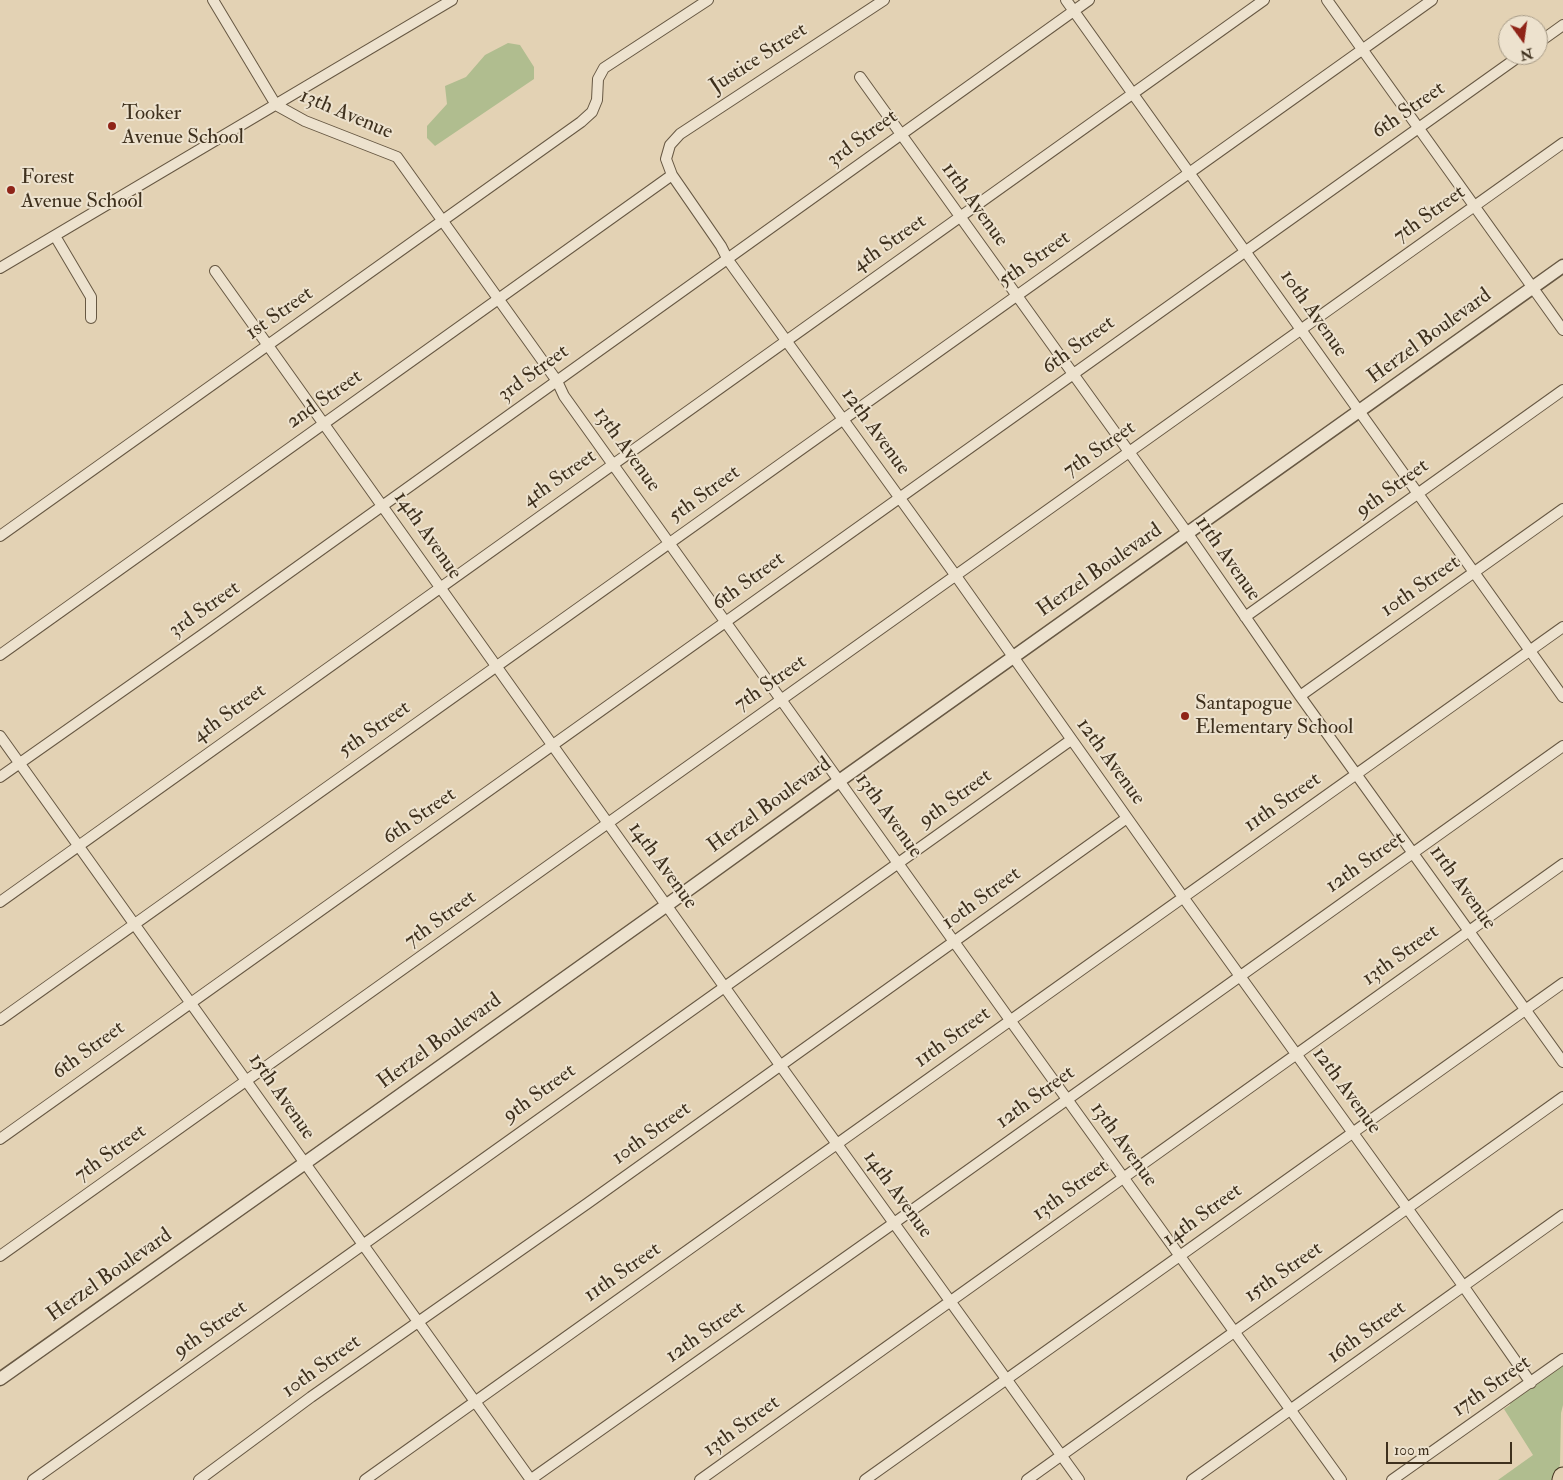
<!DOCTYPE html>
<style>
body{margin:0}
#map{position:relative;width:1563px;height:1480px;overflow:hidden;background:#e3d2b4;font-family:"IM FELL Double Pica",serif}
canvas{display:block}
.north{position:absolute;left:1498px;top:15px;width:50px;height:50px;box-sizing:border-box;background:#ede2ce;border:1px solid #a79b87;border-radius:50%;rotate:166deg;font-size:14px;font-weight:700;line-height:20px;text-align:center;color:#3e301d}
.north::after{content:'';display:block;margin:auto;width:18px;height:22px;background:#8f2418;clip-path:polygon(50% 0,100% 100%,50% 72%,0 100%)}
.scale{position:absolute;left:1386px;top:1442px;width:126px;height:22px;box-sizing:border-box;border:2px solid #3e301d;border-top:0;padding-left:6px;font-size:15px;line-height:18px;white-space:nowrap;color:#3e301d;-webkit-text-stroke:4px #ede2ce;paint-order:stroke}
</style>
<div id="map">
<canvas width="1563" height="1480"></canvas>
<div class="north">N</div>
<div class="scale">100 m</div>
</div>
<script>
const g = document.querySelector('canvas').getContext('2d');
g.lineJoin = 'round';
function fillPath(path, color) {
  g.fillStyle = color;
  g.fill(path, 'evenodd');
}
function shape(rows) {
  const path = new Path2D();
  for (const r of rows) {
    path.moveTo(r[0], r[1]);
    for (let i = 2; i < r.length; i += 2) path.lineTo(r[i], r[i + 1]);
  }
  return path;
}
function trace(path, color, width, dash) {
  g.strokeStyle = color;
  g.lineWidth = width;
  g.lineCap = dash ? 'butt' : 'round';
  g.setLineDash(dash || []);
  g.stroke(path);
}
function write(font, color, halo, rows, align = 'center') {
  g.font = font + ' "IM FELL Double Pica",serif';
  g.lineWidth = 4;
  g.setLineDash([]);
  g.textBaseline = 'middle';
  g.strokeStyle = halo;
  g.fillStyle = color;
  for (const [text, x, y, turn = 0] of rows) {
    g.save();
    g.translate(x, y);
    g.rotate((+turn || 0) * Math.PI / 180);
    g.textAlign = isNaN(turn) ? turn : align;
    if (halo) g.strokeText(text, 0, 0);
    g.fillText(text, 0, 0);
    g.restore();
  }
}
fillPath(shape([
 [508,43,520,45,534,67,534,79,435,146,427,138,427,126,447,104,445,86,466,77,485,55],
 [1563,1364,1563,1405,1561,1413,1560,1464,1557,1480,1498,1480,1533,1455,1504,1409,1510,1405,1510,1402]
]), '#b0bd8f');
const minor = shape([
 [213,0,276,105,305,121,397,157,557,381,564,396,1010,1020,1341,1480],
 [884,0,680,134,670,145,666,159,672,175,721,246,728,260,956,576,1183,897,1464,1287,1531,1383],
 [1066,0,1563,697],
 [1327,0,1563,330],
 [1538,43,1563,25],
 [860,77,1188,534,1300,696,1563,1062],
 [55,236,91,297,91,318],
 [0,268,452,0],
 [215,271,780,1065,1079,1480],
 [0,536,581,122,592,112,597,100,598,79,604,68,708,0],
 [1245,617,1563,390],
 [0,655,672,175],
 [1300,696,1563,509],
 [0,736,531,1480],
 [0,777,202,635,1089,0],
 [0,902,1264,0],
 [0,1020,1432,0],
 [0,1139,1521,55],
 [0,1256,1563,143],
 [33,1480,1071,740],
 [199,1480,311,1397,588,1203,1127,818],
 [365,1480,1563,627],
 [530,1480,894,1223,1563,746],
 [700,1480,1563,864],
 [865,1480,1563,983],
 [1027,1480,1563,1097],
 [1192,1480,1563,1215],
 [1392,1480,1563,1359]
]);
const tertiary = shape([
 [0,1379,305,1163,667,905,839,781,1563,266]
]);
const motorway = shape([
 [1562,1480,1563,1477]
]);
trace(minor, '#675843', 12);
trace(tertiary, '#675843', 15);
trace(motorway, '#3e301d', 21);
trace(minor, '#ede2ce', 10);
trace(tertiary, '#ede2ce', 12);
trace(motorway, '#e3d2b4', 19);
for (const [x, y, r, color] of [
 [112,126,5,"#8f2418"],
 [11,190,5,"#8f2418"],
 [1185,716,5,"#8f2418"]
]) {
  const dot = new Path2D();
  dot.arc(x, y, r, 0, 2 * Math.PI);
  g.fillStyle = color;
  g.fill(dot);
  trace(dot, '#ede2ce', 2);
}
write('21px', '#3e301d', '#ede2ce', [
 ["Justice Street",759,59,-33],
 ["6th Street",1409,111,-35],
 ["13th Avenue",346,115,23],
 ["3rd Street",863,139,-36],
 ["11th Avenue",974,205,54],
 ["7th Street",1430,215,-36],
 ["4th Street",890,244,-35],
 ["5th Street",1035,260,-35],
 ["1st Street",280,314,-35],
 ["10th Avenue",1313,314,55],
 ["Herzel Boulevard",1430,337,-36],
 ["6th Street",1079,346,-36],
 ["3rd Street",534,374,-36],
 ["2nd Street",325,400,-35],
 ["12th Avenue",875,432,54],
 ["13th Avenue",626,450,54],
 ["7th Street",1100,450,-35],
 ["4th Street",560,479,-35],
 ["9th Street",1393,489,-36],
 ["5th Street",705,495,-36],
 ["14th Avenue",427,536,55],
 ["11th Avenue",1227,559,55],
 ["Herzel Boulevard",1100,571,-35],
 ["6th Street",749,582,-36],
 ["10th Street",1421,587,-35],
 ["3rd Street",205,610,-35],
 ["7th Street",771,684,-35],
 ["4th Street",230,714,-36],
 ["5th Street",375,730,-35],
 ["12th Avenue",1110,762,54],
 ["9th Street",956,799,-36],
 ["11th Street",1283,803,-35],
 ["Herzel Boulevard",770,806,-36],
 ["13th Avenue",888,816,54],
 ["6th Street",420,817,-35],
 ["12th Street",1366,863,-35],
 ["14th Avenue",662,866,54],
 ["11th Avenue",1462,888,54],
 ["10th Street",982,899,-36],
 ["7th Street",441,920,-36],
 ["13th Street",1401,956,-36],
 ["11th Street",953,1038,-36],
 ["Herzel Boulevard",440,1042,-36],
 ["6th Street",89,1051,-36],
 ["12th Avenue",1346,1091,54],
 ["9th Street",540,1094,-36],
 ["15th Avenue",281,1097,55],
 ["12th Street",1036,1098,-36],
 ["10th Street",652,1134,-36],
 ["13th Avenue",1123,1145,54],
 ["7th Street",111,1154,-36],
 ["13th Street",1071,1191,-36],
 ["14th Avenue",897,1195,54],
 ["14th Street",1203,1216,-36],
 ["11th Street",623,1273,-35],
 ["15th Street",1284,1273,-35],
 ["Herzel Boulevard",110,1276,-35],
 ["9th Street",211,1330,-35],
 ["12th Street",706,1333,-35],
 ["16th Street",1367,1333,-36],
 ["10th Street",322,1367,-36],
 ["17th Street",1492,1387,-35],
 ["13th Street",742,1427,-36]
]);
write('21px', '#3e301d', '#ede2ce', [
 ["Tooker",122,114],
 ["Avenue School",122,138],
 ["Forest",21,178],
 ["Avenue School",21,202],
 ["Santapogue",1195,704],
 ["Elementary School",1195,728]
], 'left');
</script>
